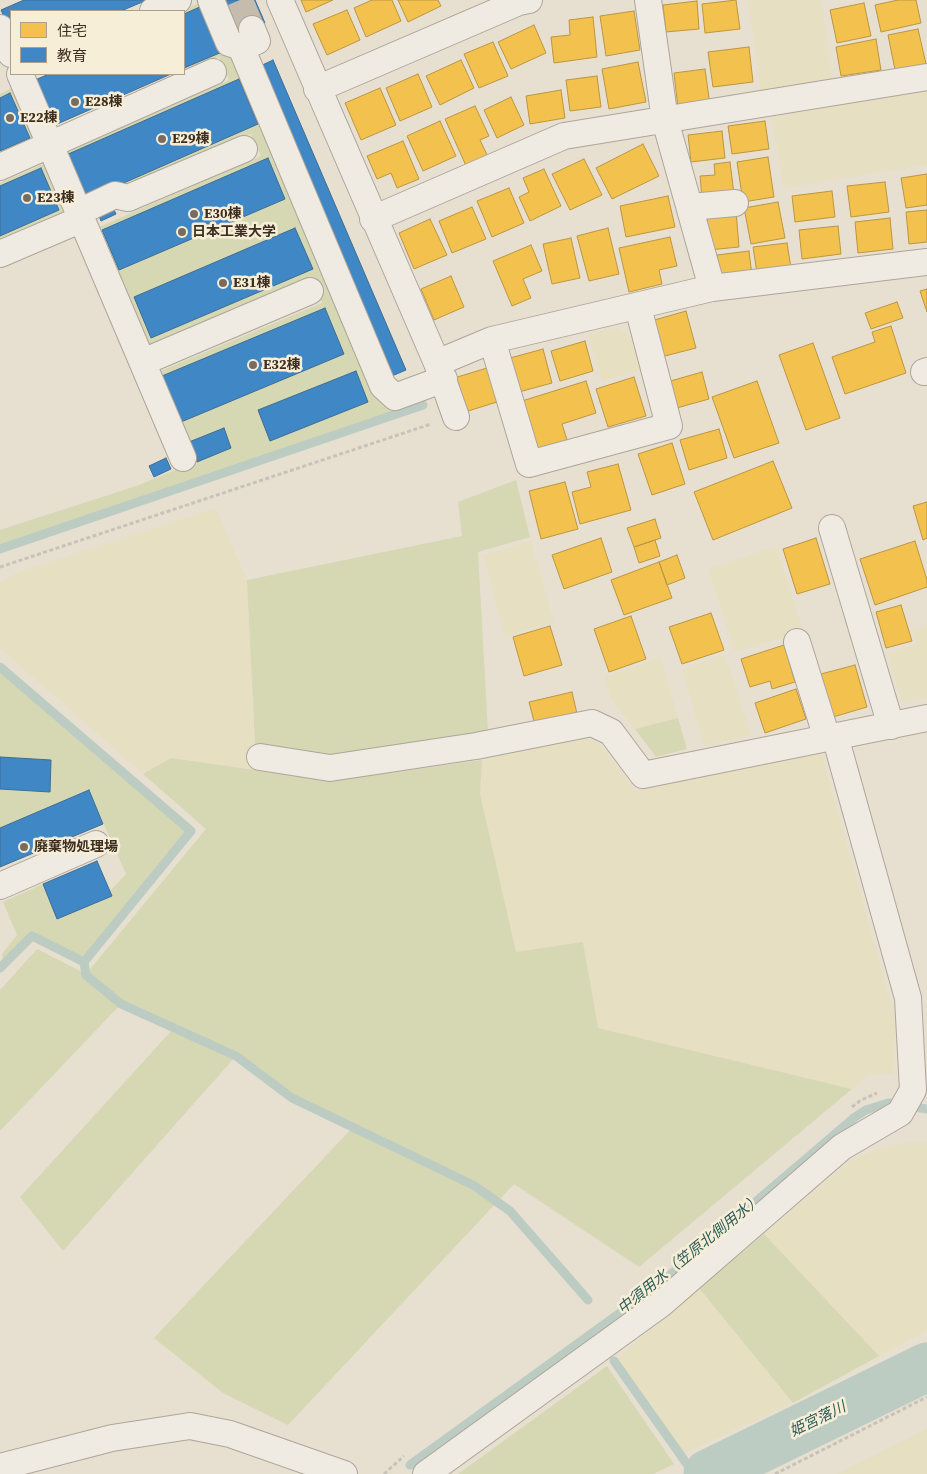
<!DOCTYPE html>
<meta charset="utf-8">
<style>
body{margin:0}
#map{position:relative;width:927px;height:1474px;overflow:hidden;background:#e7e0d1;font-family:"Source Serif 4","Noto Sans JP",serif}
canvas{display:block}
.legend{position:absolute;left:10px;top:10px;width:175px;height:65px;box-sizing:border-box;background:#f7eed8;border:1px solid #ada18e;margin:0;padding:6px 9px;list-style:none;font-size:15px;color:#3d2e20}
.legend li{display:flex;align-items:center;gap:10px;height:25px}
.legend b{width:25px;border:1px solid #ada18e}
</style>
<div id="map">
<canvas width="927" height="1474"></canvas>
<ul class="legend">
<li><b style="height:14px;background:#f2c14e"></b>住宅</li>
<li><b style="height:14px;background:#3f88c5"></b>教育</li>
</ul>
</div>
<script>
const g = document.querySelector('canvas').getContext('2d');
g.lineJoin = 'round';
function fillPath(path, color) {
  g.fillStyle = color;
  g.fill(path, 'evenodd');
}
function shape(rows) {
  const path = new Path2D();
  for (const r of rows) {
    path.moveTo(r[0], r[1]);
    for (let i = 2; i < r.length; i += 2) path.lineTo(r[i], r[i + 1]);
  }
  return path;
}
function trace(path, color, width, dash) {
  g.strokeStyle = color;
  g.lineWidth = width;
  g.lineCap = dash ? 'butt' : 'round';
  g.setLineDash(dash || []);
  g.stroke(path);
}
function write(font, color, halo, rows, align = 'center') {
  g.font = font + ' "Source Serif 4","Noto Sans JP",serif';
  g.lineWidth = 5;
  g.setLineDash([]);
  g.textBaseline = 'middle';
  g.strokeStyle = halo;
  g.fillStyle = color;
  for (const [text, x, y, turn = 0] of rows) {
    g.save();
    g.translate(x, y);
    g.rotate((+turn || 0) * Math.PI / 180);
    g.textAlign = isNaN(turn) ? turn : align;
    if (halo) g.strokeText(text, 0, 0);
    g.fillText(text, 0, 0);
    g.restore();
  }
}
fillPath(shape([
 [748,0,822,0,832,81,761,92],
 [927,89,927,165,784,188,771,117],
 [616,328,634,339,641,370,602,381,588,334],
 [216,508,247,580,255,770,171,758,143,774,0,648,0,582,19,572],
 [531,541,554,622,505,637,483,555],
 [776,547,803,631,735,652,708,569],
 [927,625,927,697,902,703,888,653,916,644,912,630],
 [725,655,751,735,704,746,682,669],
 [661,657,678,718,635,729,610,697,605,677],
 [583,736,599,743,635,791,821,751,896,1021,893,1074,869,1073,852,1089,598,1028,583,942,516,953,480,794,482,760],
 [905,1143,927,1143,927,1331,879,1356,764,1234,852,1160,877,1149],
 [699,1288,793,1403,679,1456,614,1361],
 [927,1429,927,1474,837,1474]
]), '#e6dfc2');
fillPath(shape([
 [196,0,204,0,232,55,375,389,432,390,423,405,0,549,0,530,139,485,194,462,156,373,322,303,311,277,149,348,97,228,261,156,251,134,85,203,64,153,229,80,219,57,184,73,184,11,180,11,197,4],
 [12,88,34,140,0,155,0,94],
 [43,164,64,212,0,240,0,183],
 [516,480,530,537,478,552,488,731,320,756,255,745,247,580,462,536,458,502],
 [0,667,191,831,84,962,32,936,4,966,2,954,17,935,3,902,43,884,107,894,126,874,89,791,0,828],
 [678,718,687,749,656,757,635,729],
 [171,758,331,781,482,760,480,794,516,952,583,942,598,1028,852,1089,639,1267,514,1184,288,1425,223,1393,154,1338,353,1127,292,1098,236,1056,63,1251,20,1197,173,1029,121,1004,0,1131,0,990,37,949,86,974,206,829,143,774],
 [764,1234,879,1356,793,1403,699,1288],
 [607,1366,674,1464,653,1474,458,1474]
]), '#d6d7b3');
const homes = shape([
 [301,0,333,0,306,12,301,0],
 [372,0,392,0,401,21,366,37,354,8,372,0],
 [398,0,438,0,441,6,408,22,398,0],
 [736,0,740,29,705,33,702,4,736,0],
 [898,0,916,0,921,23,881,32,875,5,898,0],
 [697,1,699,29,666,32,663,5,697,1],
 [864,3,871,36,837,43,830,10,864,3],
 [347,10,360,40,327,55,313,24,347,10],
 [634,11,640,50,606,56,600,16,634,11],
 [593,17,597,57,554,63,551,37,570,35,569,20,593,17],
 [534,25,546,53,511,69,498,42,534,25],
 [918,29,926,64,895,70,888,35,918,29],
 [876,39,881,70,841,76,836,47,876,39],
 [493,42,508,76,479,88,464,54,493,42],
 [749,47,753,82,713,87,708,52,749,47],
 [461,60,474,88,440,105,426,76,461,60],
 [638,62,646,102,609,109,602,69,638,62],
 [705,69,710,105,678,108,674,73,705,69],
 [418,74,432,107,400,121,386,88,418,74],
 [597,76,601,107,570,111,566,80,597,76],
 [380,88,396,125,361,140,345,103,380,88],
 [561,90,565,118,530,124,526,96,561,90],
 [511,97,524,125,497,138,484,110,511,97],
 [475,106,489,136,480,140,489,159,467,168,445,119,475,106],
 [440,121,456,156,423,171,407,136,440,121],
 [765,121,769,149,732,154,728,126,765,121],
 [722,131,725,158,691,162,688,135,722,131],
 [403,141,419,179,397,188,391,173,377,179,367,156,403,141],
 [643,144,659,176,612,199,596,168,643,144],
 [768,157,774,197,743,202,737,162,768,157],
 [584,159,602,195,570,210,552,174,584,159],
 [730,162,734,194,702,198,700,176,715,175,714,164,730,162],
 [544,169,561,206,530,221,519,197,529,192,523,178,544,169],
 [927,174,927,205,906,208,901,178,927,174],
 [885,182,889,212,851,217,847,186,885,182],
 [509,188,524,223,492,237,477,201,509,188],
 [832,191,835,217,795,222,792,196,832,191],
 [668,196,675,227,626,237,620,206,668,196],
 [778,202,785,238,751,244,744,208,778,202],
 [472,207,486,239,452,253,439,221,472,207],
 [927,210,927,242,909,244,906,212,927,210],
 [736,211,739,247,709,250,707,214,736,211],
 [890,218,893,249,858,253,855,222,890,218],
 [430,219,447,255,414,269,399,233,430,219],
 [838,226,841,254,802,259,799,230,838,226],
 [608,228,619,274,589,281,577,236,608,228],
 [670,237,677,266,659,270,662,284,629,292,619,248,670,237],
 [571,238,580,278,552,284,543,244,571,238],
 [787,243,791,268,757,273,753,247,787,243],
 [531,245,542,271,523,279,531,298,512,306,493,261,531,245],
 [749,251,752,275,720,279,717,255,749,251],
 [451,276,464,307,434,320,421,289,451,276],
 [927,289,927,312,920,291,927,289],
 [897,302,903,318,871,329,865,313,897,302],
 [686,311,696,348,661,357,651,321,686,311],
 [891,326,906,373,845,394,832,357,875,342,872,332,891,326],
 [585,341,593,371,560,381,551,351,585,341],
 [813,343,840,418,806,430,779,355,813,343],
 [543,349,552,383,519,392,510,358,543,349],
 [487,368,497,402,465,412,454,378,487,368],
 [702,372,709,399,673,409,667,382,702,372],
 [634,377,646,416,608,427,596,389,634,377],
 [586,381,596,413,562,424,568,443,538,453,522,401,586,381],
 [757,381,779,443,734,458,712,397,757,381],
 [719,429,727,458,689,470,680,440,719,429],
 [672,443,685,484,652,495,638,454,672,443],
 [773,461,792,508,713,540,694,492,773,461],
 [618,464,631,510,580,524,572,492,591,487,587,472,618,464],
 [565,482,578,529,541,539,529,491,565,482],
 [927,502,927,538,923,540,913,506,927,502],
 [655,519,661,538,634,547,627,528,655,519],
 [601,538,612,572,564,589,552,555,601,538],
 [816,538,830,584,797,594,783,549,816,538],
 [655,540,660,556,639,563,634,547,655,540],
 [915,541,927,580,927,587,875,605,860,559,915,541],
 [677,555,685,578,667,585,659,562,677,555],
 [659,562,672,598,624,615,611,580,659,562],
 [901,605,912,641,886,648,876,612,901,605],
 [711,613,724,650,682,664,669,627,711,613],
 [631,616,646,659,609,672,594,629,631,616],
 [550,626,562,665,524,676,513,637,550,626],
 [784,645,795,682,772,689,770,681,750,687,741,659,784,645],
 [855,665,867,707,833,717,821,674,855,665],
 [796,689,806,719,765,733,755,703,796,689],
 [572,692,578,718,536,729,529,702,572,692]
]);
fillPath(homes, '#f2c14e');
trace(homes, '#bc9540', 1);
const schools = shape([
 [24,0,147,0,121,11,11,11,11,32,1,10,24,0],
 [223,0,255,0,265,23,238,35,223,0],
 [202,6,222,52,184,68,184,14,202,6],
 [273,60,406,370,387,378,256,68,273,60],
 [49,74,171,74,55,125,35,80,49,74],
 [239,79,258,124,85,200,66,155,239,79],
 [10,93,30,138,0,151,0,98,10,93],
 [268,158,285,199,119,270,102,230,268,158],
 [41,168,59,210,0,236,0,186,41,168],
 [110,202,116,214,101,221,96,208,110,202],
 [295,228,313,269,151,338,134,297,295,228],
 [325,308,344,354,181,422,162,376,325,308],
 [356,371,368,402,270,441,258,410,356,371],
 [224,428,231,448,197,462,189,442,224,428],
 [166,458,171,469,154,477,149,466,166,458],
 [0,757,51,760,50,792,0,789,0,757],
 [89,790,103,824,0,867,0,828,89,790],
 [97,861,112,896,57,919,43,884,97,861]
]);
fillPath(schools, '#3f88c5');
trace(schools, '#3e6d94', 1);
trace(shape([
 [0,549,423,405],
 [0,667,191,831,84,962,86,975,121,1004,236,1056,292,1098,473,1185,510,1211,588,1300],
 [0,968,32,936,84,962],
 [614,1361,694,1474],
 [410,1465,656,1287,855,1117,866,1110,888,1103,927,1109]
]), '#bcccc2', 9);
trace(shape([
 [708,1474,927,1367]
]), '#bcccc2', 49);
trace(shape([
 [240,0,252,29]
]), '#c5bcae', 26, [26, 13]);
const minor = shape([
 [211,0,229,43,241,47],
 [280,0,437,363,456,417],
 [648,0,665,120,712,288],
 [153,11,178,0],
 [0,28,11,54],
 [252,29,257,41,241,47,383,386,395,397,444,379],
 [20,74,183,458],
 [317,89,519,2,529,0],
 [0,167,213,72],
 [690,207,735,203],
 [79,212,115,195,128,198,244,149],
 [373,219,564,136,927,77],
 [0,254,82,219],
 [492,340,529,464,669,426,638,307],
 [143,362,310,291],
 [437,363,492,340,712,288,927,262],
 [924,372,927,371],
 [832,528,891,726],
 [797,642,827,738],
 [260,757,330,768,476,746,592,723,611,732,643,775,927,718],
 [0,886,96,844],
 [0,1467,112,1438,190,1426,230,1434,344,1474],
 [426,1474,661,1304,842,1147,900,1113,913,1090,908,998,835,736]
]);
trace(minor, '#ada599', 28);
trace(shape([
 [0,567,431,424],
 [852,1107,861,1100,877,1093],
 [384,1474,404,1456],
 [775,1474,927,1397]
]), '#c8c2b9', 3, [4, 2.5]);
trace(minor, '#efebe3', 26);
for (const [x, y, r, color] of [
 [75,102,5,"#786c5e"],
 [10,118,5,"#786c5e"],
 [162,139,5,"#786c5e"],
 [27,198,5,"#786c5e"],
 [194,214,5,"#786c5e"],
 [182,232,5,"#786c5e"],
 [223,283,5,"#786c5e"],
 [253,365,5,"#786c5e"],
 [24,847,5,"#786c5e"]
]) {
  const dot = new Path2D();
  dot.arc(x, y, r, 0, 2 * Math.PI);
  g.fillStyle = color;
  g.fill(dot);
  trace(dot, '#f7eed8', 2);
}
write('bold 14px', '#3d2e20', '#f7eed8', [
 ["E28棟",85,102],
 ["E22棟",20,118],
 ["E29棟",172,139],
 ["E23棟",37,198],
 ["E30棟",204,214],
 ["日本工業大学",192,232],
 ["E31棟",233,283],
 ["E32棟",263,365],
 ["廃棄物処理場",34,847]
], 'left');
write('italic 15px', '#2f5d5a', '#f7eed8', [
 ["中須用水（笠原北側用水）",690,1255,-39],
 ["姫宮落川",818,1420,-26]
]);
</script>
